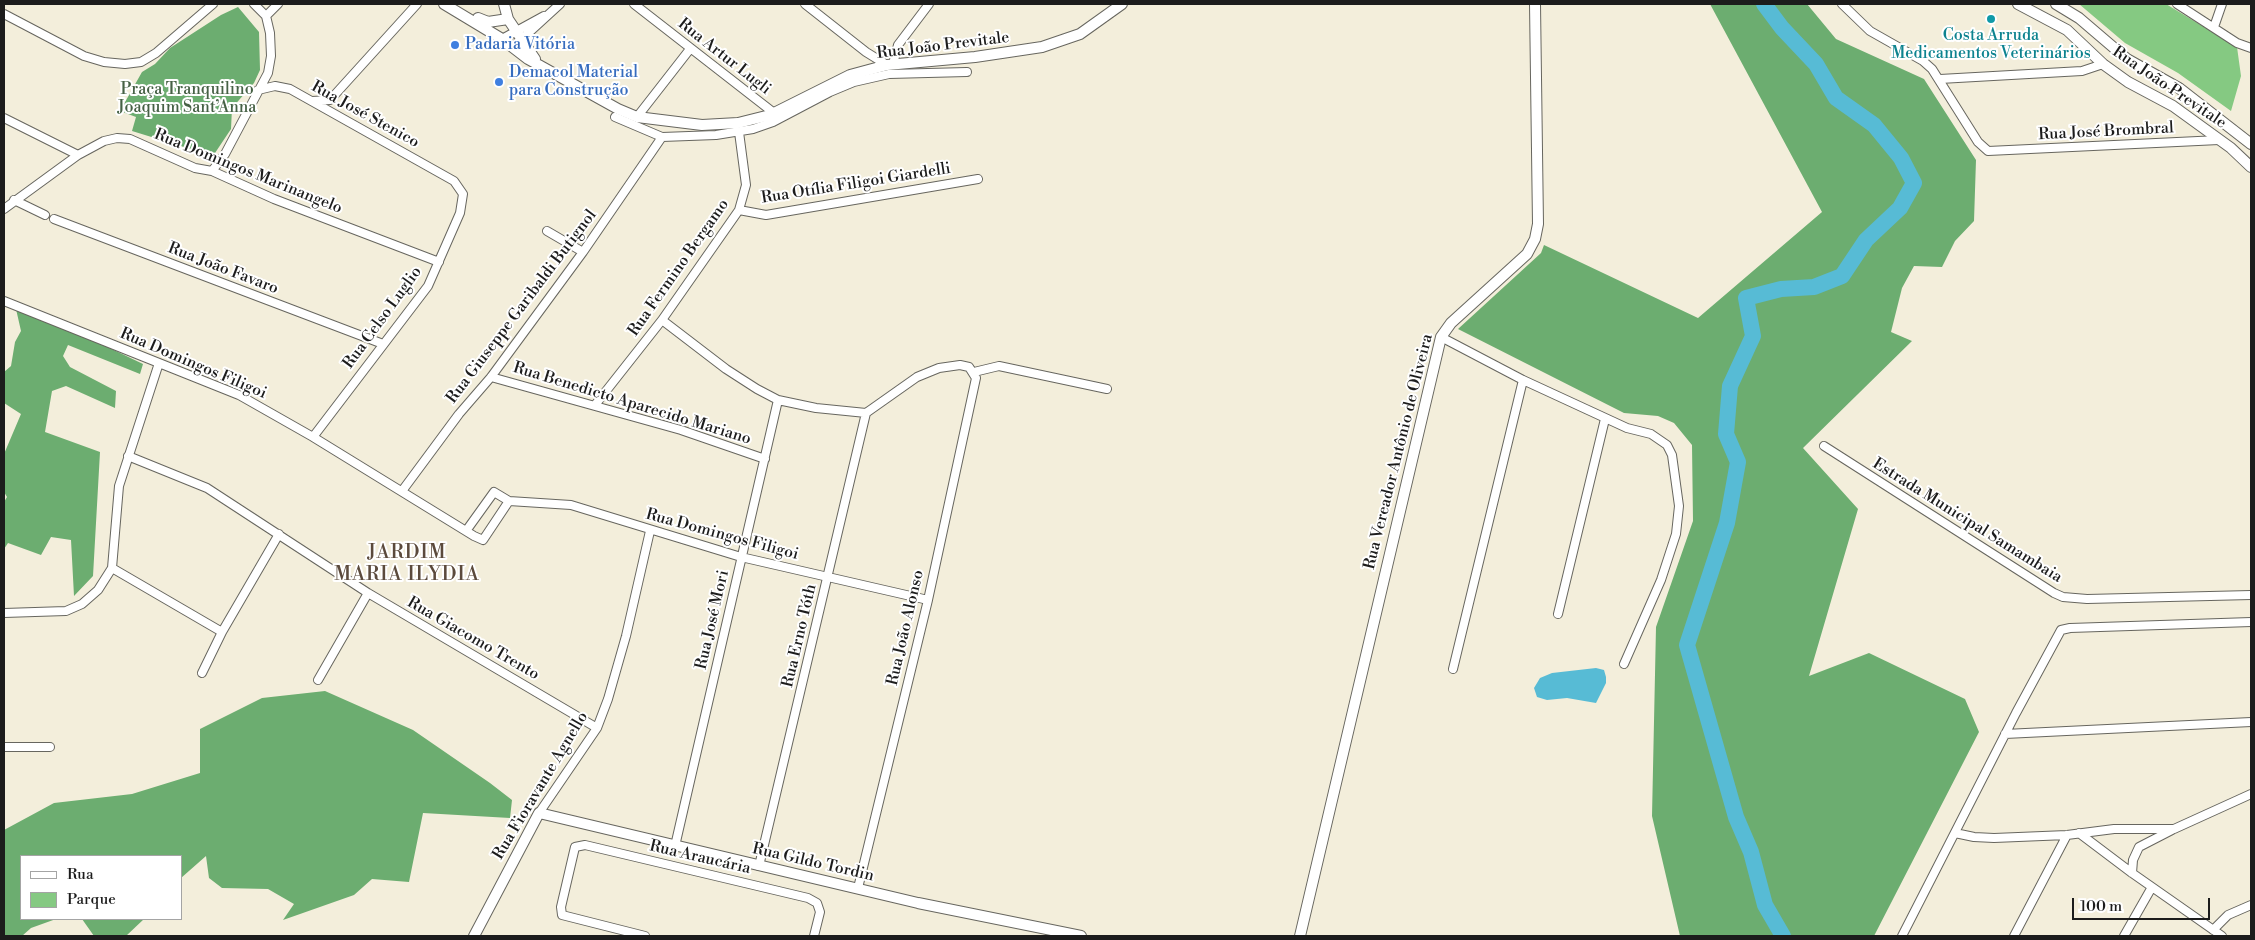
<!DOCTYPE html>
<meta charset="utf-8">
<style>
body{margin:0}
#map{position:relative;width:2255px;height:940px;overflow:hidden;background:#f3eedb;font-family:"Libre Bodoni",serif}
canvas{display:block}
.frame{position:absolute;inset:0;border:5px solid #1c1c1c;pointer-events:none}
.legend{position:absolute;left:20px;top:855px;width:162px;height:65px;box-sizing:border-box;background:#fff;border:1px solid #a4a4a4;margin:0;padding:6px 9px;list-style:none;font-size:15px;color:#1c1c1c}
.legend li{display:flex;align-items:center;gap:10px;height:25px}
.legend b{width:25px;border:1px solid #a4a4a4}
.scale{position:absolute;left:2072px;top:898px;width:138px;height:22px;box-sizing:border-box;border:2px solid #1c1c1c;border-top:0;padding-left:6px;font-size:15px;line-height:18px;white-space:nowrap;color:#1c1c1c;-webkit-text-stroke:4px #fff;paint-order:stroke}
</style>
<div id="map">
<canvas width="2255" height="940"></canvas>
<div class="frame"></div>
<ul class="legend">
<li><b style="height:6px;background:#fff"></b>Rua</li>
<li><b style="height:14px;background:#85c982"></b>Parque</li>
</ul>
<div class="scale">100 m</div>
</div>
<script>
const g = document.querySelector('canvas').getContext('2d');
g.lineJoin = 'round';
function fillPath(path, color) {
  g.fillStyle = color;
  g.fill(path, 'evenodd');
}
function shape(rows) {
  const path = new Path2D();
  for (const r of rows) {
    path.moveTo(r[0], r[1]);
    for (let i = 2; i < r.length; i += 2) path.lineTo(r[i], r[i + 1]);
  }
  return path;
}
function trace(path, color, width, dash) {
  g.strokeStyle = color;
  g.lineWidth = width;
  g.lineCap = dash ? 'butt' : 'round';
  g.setLineDash(dash || []);
  g.stroke(path);
}
function write(font, color, halo, rows, align = 'center') {
  g.font = font + ' "Libre Bodoni",serif';
  g.lineWidth = 4;
  g.setLineDash([]);
  g.textBaseline = 'middle';
  g.strokeStyle = halo;
  g.fillStyle = color;
  for (const [text, x, y, turn = 0] of rows) {
    g.save();
    g.translate(x, y);
    g.rotate((+turn || 0) * Math.PI / 180);
    g.textAlign = isNaN(turn) ? turn : align;
    if (halo) g.strokeText(text, 0, 0);
    g.fillText(text, 0, 0);
    g.restore();
  }
}
fillPath(shape([
 [2079,4,2166,4,2237,47,2241,76,2231,111,2178,73,2125,43]
]), '#85c982');
fillPath(shape([
 [1710,4,1807,4,1836,39,1924,79,1976,160,1974,221,1955,241,1942,267,1914,266,1902,288,1891,332,1912,341,1803,448,1858,509,1809,676,1869,653,1965,699,1979,732,1874,936,1680,936,1652,816,1656,627,1693,521,1692,445,1674,423,1658,416,1624,413,1458,329,1541,253,1544,245,1698,318,1822,212],
 [238,7,259,32,260,70,254,83,232,108,231,129,213,156,132,131,136,117,120,111,142,72,155,64,170,48,221,15],
 [16,309,70,329,143,364,140,374,68,345,63,356,70,367,116,391,115,408,66,386,52,391,45,432,100,452,93,576,74,596,71,540,51,537,41,555,8,543,4,549,4,502,7,497,4,492,4,454,21,414,4,403,4,372,11,366,15,342,21,331],
 [325,691,413,730,490,783,512,800,510,818,423,813,409,882,372,879,354,895,283,920,294,904,268,889,222,888,209,878,206,856,181,878,181,856,21,856,21,919,56,919,31,928,22,936,4,936,4,830,54,803,132,794,200,773,200,729,262,698],
 [82,919,144,919,126,936,94,936]
]), '#6cad70');
fillPath(shape([
 [1596,668,1604,670,1606,677,1606,683,1596,703,1567,698,1547,700,1537,697,1534,688,1540,678,1552,673]
]), '#57bbd5');
trace(shape([
 [1764,4,1782,28,1816,64,1836,98,1874,125,1901,158,1914,183,1900,208,1866,240,1842,276,1814,287,1781,289,1746,298,1753,336,1730,386,1726,434,1738,462,1727,523,1687,645,1736,817,1751,852,1765,905,1783,936]
]), '#57bbd5', 16);
const minor = shape([
 [634,4,774,113],
 [805,4,866,52,887,65],
 [1842,4,1870,31,1923,61,1932,69,1978,142,1988,151,2219,140],
 [2177,4,2237,43,2251,48],
 [4,14,84,56,104,62,125,64,141,62,156,53,213,4],
 [266,16,278,4],
 [2214,27,2222,4],
 [502,39,544,16],
 [513,47,560,4],
 [893,64,898,45,929,4],
 [1940,79,2082,71,2103,64],
 [258,90,275,86,290,89,454,181,463,194,460,213,428,286,313,437],
 [312,101,330,100,417,4],
 [615,117,662,137,716,135,753,129,773,122,830,92,854,82,889,74,967,72],
 [637,117,690,49],
 [4,118,78,155],
 [212,171,225,154,268,73,271,56,270,33,266,16,254,4],
 [14,200,45,215],
 [4,209,78,155,104,141,117,138,130,139,195,168,212,171,274,199,439,262],
 [739,210,766,215,978,179],
 [54,219,383,344],
 [547,231,583,252],
 [4,301,239,395,313,437,474,536,483,540,509,501,494,492,466,531],
 [662,320,726,369,757,389,778,400,816,408,866,413,917,377,939,368,960,365,969,367,976,378,928,600,858,888],
 [1441,337,1523,380,1627,428,1651,434,1667,445,1672,455,1679,506,1676,534,1661,580,1624,664],
 [974,372,999,366,1107,389],
 [491,377,681,430,765,459],
 [595,405,662,320,739,210,746,185,739,132],
 [1824,446,2054,593,2063,597,2087,599,2251,595],
 [128,456,207,488,368,593,597,728],
 [402,491,459,414,491,377,583,252,662,137],
 [509,501,571,505,741,557,928,600],
 [112,568,222,632],
 [4,613,66,611,82,604,98,590,112,568,119,486,159,363],
 [1558,614,1605,419],
 [1453,669,1523,380],
 [202,673,222,632,279,534],
 [318,680,368,593],
 [2005,734,2251,722],
 [4,747,50,747],
 [539,813,597,728,608,699,626,636,650,531],
 [1955,833,1974,837,1994,838,2067,835,2114,829,2174,829,2251,794],
 [2079,833,2132,873,2222,936],
 [675,846,778,400],
 [759,866,866,413],
 [2132,873,2133,860,2139,847,2172,830],
 [2213,930,2228,915,2251,905],
 [645,936,562,915,561,907,575,847,585,845,808,898,817,903,820,912,814,936],
 [1902,936,2016,713,2061,630,2070,628,2251,622],
 [2014,936,2067,835],
 [2124,936,2152,887]
]);
const secondary = shape([
 [444,4,502,39,528,59,618,109,637,117,702,125,738,123,770,115,850,75,887,65,975,57,1042,47,1080,34,1122,4],
 [504,4,508,19,535,59],
 [2018,4,2067,30,2103,64,2128,82,2173,106,2231,148,2251,167],
 [2056,4,2079,18,2127,59,2179,88,2251,144],
 [478,18,488,22,508,19],
 [474,936,539,813,918,903,1081,936],
 [1300,936,1441,337,1451,323,1527,254,1535,239,1538,224,1535,4]
]);
trace(minor, '#67665f', 10);
trace(secondary, '#67665f', 12);
trace(minor, '#fff', 8);
trace(secondary, '#fff', 10);
for (const [x, y, r, color] of [
 [1991,19,5,"#0f9aa8"],
 [455,45,5,"#3f7fe0"],
 [499,82,5,"#3f7fe0"]
]) {
  const dot = new Path2D();
  dot.arc(x, y, r, 0, 2 * Math.PI);
  g.fillStyle = color;
  g.fill(dot);
  trace(dot, '#fff', 2);
}
write('16px', '#0d838f', '#fff', [
 ["Costa Arruda",1991,36],
 ["Medicamentos Veterinários",1991,54]
]);
write('16px', '#366cbe', '#fff', [
 ["Padaria Vitória",465,45],
 ["Demacol Material",509,73],
 ["para Construção",509,91]
], 'left');
write('16px', '#1c1c1c', '#fff', [
 ["Rua João Previtale",943,46,-7],
 ["Rua Artur Lugli",724,57,38],
 ["Rua João Previtale",2169,88,34],
 ["Rua José Stenico",365,115,29],
 ["Rua José Brombral",2106,132,-3],
 ["Rua Domingos Marinangelo",248,172,22],
 ["Rua Otília Filigoi Giardelli",856,184,-9],
 ["Rua Fermino Bergamo",679,268,-55],
 ["Rua João Favaro",223,269,21],
 ["Rua Giuseppe Garibaldi Butignol",522,307,-53],
 ["Rua Celso Luglio",383,318,-54],
 ["Rua Domingos Filigoi",193,364,23],
 ["Rua Benedicto Aparecido Mariano",632,404,17],
 ["Rua Vereador Antônio de Oliveira",1399,452,-76],
 ["Estrada Municipal Samambaia",1967,521,32],
 ["Rua Domingos Filigoi",722,535,15],
 ["Rua José Mori",713,620,-77],
 ["Rua João Alonso",906,628,-77],
 ["Rua Erno Tóth",800,636,-77],
 ["Rua Giacomo Trento",473,639,30],
 ["Rua Fioravante Agnello",541,786,-59],
 ["Rua Araucária",700,858,13],
 ["Rua Gildo Tordin",813,863,13]
]);
write('16px', '#466145', '#fff', [
 ["Praça Tranquilino",187,90],
 ["Joaquim Sant’Anna",187,108]
]);
g.letterSpacing = '1px';
write('19px', '#5b4a3c', '#fff', [
 ["JARDIM",407,553],
 ["MARIA ILYDIA",407,575]
]);
g.letterSpacing = '0px';
</script>
